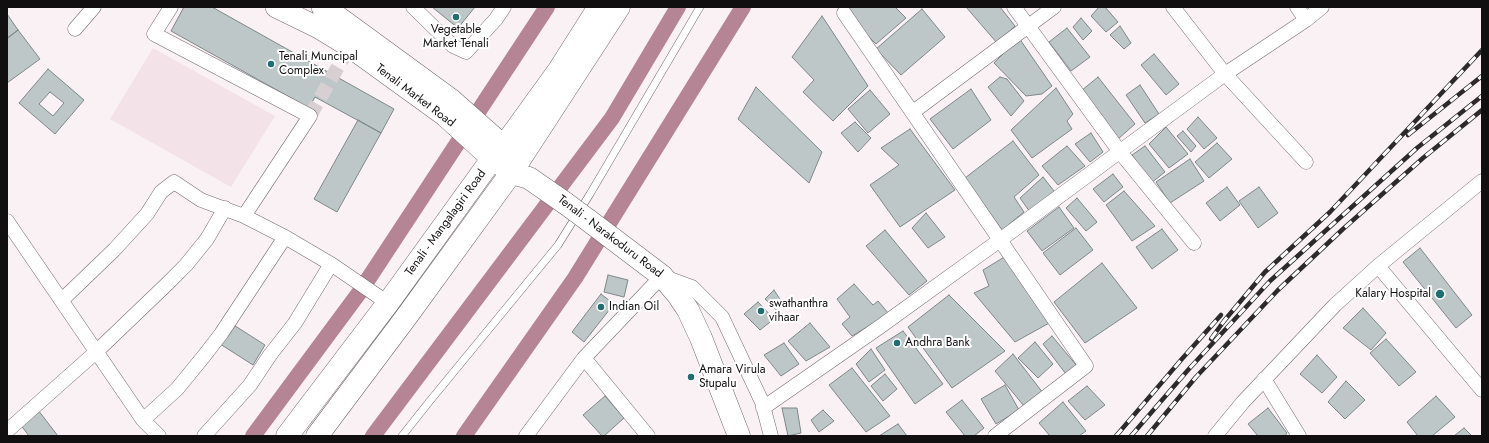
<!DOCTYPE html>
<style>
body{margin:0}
#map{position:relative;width:1489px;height:443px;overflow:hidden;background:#faf1f4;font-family:Jost,sans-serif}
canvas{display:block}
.frame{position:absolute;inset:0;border:8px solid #120f10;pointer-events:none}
</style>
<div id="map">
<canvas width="1489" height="443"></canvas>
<div class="frame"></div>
</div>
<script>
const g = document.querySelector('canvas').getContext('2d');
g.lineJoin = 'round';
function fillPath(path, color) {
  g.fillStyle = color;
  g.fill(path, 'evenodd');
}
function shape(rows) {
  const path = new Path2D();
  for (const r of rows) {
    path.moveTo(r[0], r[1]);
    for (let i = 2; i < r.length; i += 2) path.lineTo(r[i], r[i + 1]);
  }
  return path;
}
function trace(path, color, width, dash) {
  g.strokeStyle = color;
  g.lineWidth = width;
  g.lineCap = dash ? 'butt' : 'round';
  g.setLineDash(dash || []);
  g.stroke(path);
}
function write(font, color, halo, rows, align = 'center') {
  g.font = font + ' Jost,sans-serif';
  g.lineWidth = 4;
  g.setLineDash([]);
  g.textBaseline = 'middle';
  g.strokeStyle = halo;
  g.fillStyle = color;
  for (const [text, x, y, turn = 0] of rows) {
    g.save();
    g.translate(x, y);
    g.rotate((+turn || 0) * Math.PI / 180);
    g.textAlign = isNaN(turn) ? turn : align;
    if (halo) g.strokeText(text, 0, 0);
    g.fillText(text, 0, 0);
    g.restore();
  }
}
fillPath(shape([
 [153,48,275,116,231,187,110,119]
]), '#f3e2e7');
trace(shape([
 [253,436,359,293,547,7],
 [373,436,612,118,678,7],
 [464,436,575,278,743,7]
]), '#b68595', 16);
const building = shape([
 [184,7,212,7,394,109,381,133,315,97,309,108,171,31,184,7],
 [432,7,475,7,458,28,432,7],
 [840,7,895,7,906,18,876,44,840,7],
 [966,7,1000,7,1015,26,997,43,966,7],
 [1099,7,1105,7,1118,22,1106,32,1091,16,1099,7],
 [922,9,945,37,901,75,876,49,922,9],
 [7,14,18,30,7,38,7,14],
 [822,16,868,86,833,121,803,92,814,80,792,57,822,16],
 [1081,18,1092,31,1083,40,1073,27,1081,18],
 [1120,26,1131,43,1124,49,1110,35,1120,26],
 [1067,28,1090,57,1071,71,1049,42,1067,28],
 [18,30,40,59,7,83,7,39,18,30],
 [1019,38,1052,86,1042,94,1026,96,994,63,1019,38],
 [1154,54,1179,84,1166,95,1141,65,1154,54],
 [48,69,84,100,55,134,19,103,48,69],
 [50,92,64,103,53,116,39,104,50,92],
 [1000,77,1007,79,1024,101,1011,116,988,87,1000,77],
 [1098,77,1135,124,1118,139,1081,91,1098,77],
 [1140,85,1159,114,1145,123,1126,95,1140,85],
 [756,87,822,152,809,183,738,119,756,87],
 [1056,88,1073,114,1067,121,1072,129,1032,158,1011,130,1056,88],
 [971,89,991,120,953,149,930,119,971,89],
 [870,90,890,114,868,133,848,109,870,90],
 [1198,117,1217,138,1204,149,1187,129,1198,117],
 [358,120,381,133,337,212,314,199,358,120],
 [855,122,871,138,858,152,841,133,855,122],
 [1166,127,1188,154,1169,168,1149,144,1166,127],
 [910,129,955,190,900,227,870,185,899,165,881,148,910,129],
 [1183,131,1196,146,1191,152,1177,136,1183,131],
 [1091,133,1103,152,1090,162,1075,144,1091,133],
 [1013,141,1039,175,1014,197,1024,212,1002,230,965,178,1013,141],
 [1217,143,1232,159,1209,178,1195,162,1217,143],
 [1067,146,1085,166,1058,185,1042,166,1067,146],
 [1145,146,1165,172,1151,183,1132,155,1145,146],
 [1190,159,1204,181,1170,203,1156,182,1190,159],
 [1113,174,1123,187,1104,202,1093,189,1113,174],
 [1043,177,1054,191,1030,212,1020,198,1043,177],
 [1227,187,1240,205,1220,221,1206,203,1227,187],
 [1259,187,1278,213,1258,228,1239,201,1259,187],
 [1124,191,1155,226,1132,241,1106,205,1124,191],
 [1077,198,1097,222,1086,231,1066,208,1077,198],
 [1059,207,1074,228,1042,251,1027,231,1059,207],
 [926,213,945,237,928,248,912,228,926,213],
 [1076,228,1093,250,1060,275,1043,253,1076,228],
 [1162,229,1178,250,1152,269,1136,247,1162,229],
 [885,230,927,281,909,295,866,246,885,230],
 [1420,248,1472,315,1456,328,1403,262,1420,248],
 [1006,256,1051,322,1015,342,974,293,989,286,983,270,1006,256],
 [1102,263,1137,308,1085,343,1054,302,1102,263],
 [608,275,628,280,624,297,604,292,608,275],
 [854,284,873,305,878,301,889,314,852,336,842,324,850,317,837,299,854,284],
 [774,290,783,304,776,310,765,299,774,290],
 [601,294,614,304,584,342,572,332,601,294],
 [949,295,1005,351,952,388,908,327,949,295],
 [758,302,774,319,760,330,744,314,758,302],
 [1363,308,1386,333,1371,350,1343,328,1363,308],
 [229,322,265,345,253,365,217,342,229,322],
 [810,323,830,347,806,361,788,341,810,323],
 [903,331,943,384,915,404,876,348,903,331],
 [1052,336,1077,366,1066,374,1043,344,1052,336],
 [1386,339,1416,372,1399,386,1370,353,1386,339],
 [1035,342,1053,364,1038,378,1018,358,1035,342],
 [784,343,799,364,781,376,764,355,784,343],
 [871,349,885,370,869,382,856,364,871,349],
 [1013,354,1043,393,1024,406,995,371,1013,354],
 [1317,355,1337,377,1322,393,1300,374,1317,355],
 [852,368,890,416,866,432,829,385,852,368],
 [885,374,897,389,883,401,871,386,885,374],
 [1346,381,1365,400,1345,419,1328,402,1346,381],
 [1005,385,1019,410,996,424,981,399,1005,385],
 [1087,386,1105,405,1085,420,1068,401,1087,386],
 [605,396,624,418,604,436,602,436,583,415,605,396],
 [1436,396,1455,417,1432,436,1418,436,1407,422,1436,396],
 [962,400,984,428,974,436,965,436,946,412,962,400],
 [1063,402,1086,431,1079,436,1050,436,1039,423,1063,402],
 [782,408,797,408,801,433,788,436,782,408],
 [1268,408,1287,433,1285,436,1258,436,1248,424,1268,408],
 [38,410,58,436,29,436,20,424,38,410],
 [823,410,834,421,819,432,811,420,823,410],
 [898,424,907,436,879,436,898,424],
 [1464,428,1472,436,1454,436,1464,428]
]);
fillPath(building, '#bec7c8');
trace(building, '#7e8787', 1);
trace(shape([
 [310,116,343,58]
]), '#d7cfd2', 14, [14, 7]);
const lane = shape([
 [402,436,429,402,558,245,590,194,700,7]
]);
const street = shape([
 [171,7,154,34,310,116,244,216],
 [413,7,453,46,466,52,496,19,504,7],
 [1014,7,1120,152,1194,243],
 [1297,7,1306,20],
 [75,29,94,7],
 [913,112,1054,7],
 [1306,162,1225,74,1306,20,1322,7],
 [7,221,143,420,159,436],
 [1378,266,1482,390],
 [62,300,114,250,147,214,161,192,174,182,201,200,244,216,285,237,331,264,388,303],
 [584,358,648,436],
 [1264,379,1299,436],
 [763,408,881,326,1000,240,844,13],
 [143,420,177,389,204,356,221,334,285,237],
 [7,431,96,352,167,284,186,265,207,239,225,208],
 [204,436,250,385,270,355,295,323,331,264],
 [526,436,584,358,662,276,692,287,722,317,762,402,771,436],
 [995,436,1086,366,1000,240,1225,74,1173,7],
 [1215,436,1243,402,1335,305,1378,266,1482,181]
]);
const secondary = shape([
 [276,7,319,28,350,47,444,115,492,159],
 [322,7,333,13,452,100,504,146]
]);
const primary = shape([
 [500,164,511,173,529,178,565,203],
 [588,220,662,276,678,295,688,310,701,338,739,436],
 [287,436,388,303,492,159,504,146,559,70,599,7],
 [317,436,407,316,511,173,619,7]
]);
trace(lane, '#746c6f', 8);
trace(street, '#746c6f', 15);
trace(secondary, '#746c6f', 22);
trace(primary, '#746c6f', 23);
trace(lane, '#fff', 7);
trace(street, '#fff', 14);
trace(secondary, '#fff', 21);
trace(primary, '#fff', 22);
const rail = shape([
 [1408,135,1482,76],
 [1211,339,1224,321,1265,272,1330,212,1482,50],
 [1116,436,1181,360,1221,315],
 [1131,436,1188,370,1270,281,1417,148,1482,96],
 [1147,436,1196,377,1278,290,1343,229,1423,158,1482,110]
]);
trace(rail, '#2e2a2b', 4.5);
trace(rail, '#fff', 3, [9]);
const primaryBridge = shape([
 [565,203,588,220]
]);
trace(primaryBridge, '#746c6f', 23, []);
trace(primaryBridge, '#fff', 22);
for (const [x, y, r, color] of [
 [456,17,4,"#216d6f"],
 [271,64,4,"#216d6f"],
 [1440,294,5,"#216d6f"],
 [601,307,4,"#216d6f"],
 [761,311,4,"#216d6f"],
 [897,343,4,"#216d6f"],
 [691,377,4,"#216d6f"]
]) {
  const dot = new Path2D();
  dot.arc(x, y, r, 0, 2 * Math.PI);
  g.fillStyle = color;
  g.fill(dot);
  trace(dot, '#fff', 1.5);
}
write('12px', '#120f10', '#fff', [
 ["Vegetable",456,30,"center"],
 ["Market Tenali",456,44,"center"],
 ["Tenali Muncipal",279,57],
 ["Complex",279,71],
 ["Kalary Hospital",1431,294,"right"],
 ["swathanthra",769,304],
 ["vihaar",769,318],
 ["Indian Oil",609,307],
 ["Andhra Bank",905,343],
 ["Amara Virula",699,370],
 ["Stupalu",699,384]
], 'left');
write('12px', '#120f10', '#fff', [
 ["Tenali Market Road",415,96,37],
 ["Tenali - Mangalagiri Road",446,223,-54],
 ["Tenali - Narakoduru Road",610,237,37]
]);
</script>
